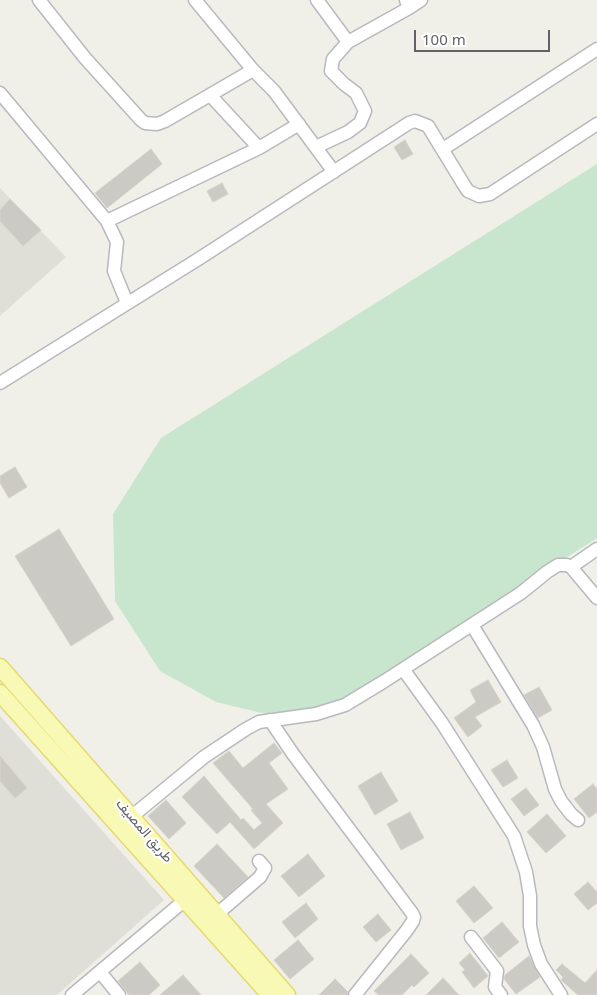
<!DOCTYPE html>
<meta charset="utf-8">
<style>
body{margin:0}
#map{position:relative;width:597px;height:995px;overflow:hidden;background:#f0f0e9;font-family:"Noto Sans",sans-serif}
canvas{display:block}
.scale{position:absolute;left:414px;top:30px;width:136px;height:22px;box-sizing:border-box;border:2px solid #606267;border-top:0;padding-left:6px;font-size:15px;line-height:18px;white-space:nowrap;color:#606267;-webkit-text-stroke:4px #fff;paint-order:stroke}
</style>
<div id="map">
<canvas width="597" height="995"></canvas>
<div class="scale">100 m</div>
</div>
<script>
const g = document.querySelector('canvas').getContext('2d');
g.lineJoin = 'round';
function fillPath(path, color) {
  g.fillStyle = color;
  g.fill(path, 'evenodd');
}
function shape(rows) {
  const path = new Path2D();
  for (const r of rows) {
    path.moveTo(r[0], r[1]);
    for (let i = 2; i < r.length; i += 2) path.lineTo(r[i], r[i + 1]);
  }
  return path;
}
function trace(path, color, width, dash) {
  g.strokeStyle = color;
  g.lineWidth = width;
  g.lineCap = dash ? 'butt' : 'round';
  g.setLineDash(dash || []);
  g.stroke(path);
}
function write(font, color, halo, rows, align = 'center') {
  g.font = font + ' "Noto Sans",Vazirmatn,sans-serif';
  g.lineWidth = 4.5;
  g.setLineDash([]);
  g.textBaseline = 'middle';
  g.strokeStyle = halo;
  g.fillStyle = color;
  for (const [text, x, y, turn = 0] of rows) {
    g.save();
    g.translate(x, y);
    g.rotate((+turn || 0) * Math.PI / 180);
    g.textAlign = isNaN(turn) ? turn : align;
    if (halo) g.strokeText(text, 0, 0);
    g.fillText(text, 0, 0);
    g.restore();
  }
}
fillPath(shape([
 [0,188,66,257,0,316],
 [0,716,164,900,57,995,0,995]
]), '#e0dfd7');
fillPath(shape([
 [597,164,597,538,349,697,320,708,270,715,216,702,160,671,115,601,113,514,161,438]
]), '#c8e5cd');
const building = shape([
 [405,140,413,154,402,160,394,147,405,140],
 [151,149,162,164,107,208,95,193,151,149],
 [222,183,228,194,213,202,207,191,222,183],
 [10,199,41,230,23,246,0,221,0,210,10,199],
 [15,467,27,487,9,498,0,483,0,476,15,467],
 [59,529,114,619,71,646,15,556,59,529],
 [488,680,501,702,475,717,482,726,468,737,454,718,476,702,470,690,488,680],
 [539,687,552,710,538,718,524,695,539,687],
 [274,743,282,753,269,763,288,789,266,804,283,823,254,849,230,822,217,834,182,797,204,776,241,820,243,818,254,830,262,823,251,810,253,809,213,763,229,751,243,768,274,743],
 [0,756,27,788,15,798,0,781,0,756],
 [507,760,518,778,503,787,491,770,507,760],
 [381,772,398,801,375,815,358,786,381,772],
 [593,784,597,789,597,812,589,818,574,799,593,784],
 [526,788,539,805,524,816,511,799,526,788],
 [166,800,186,823,169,839,148,816,166,800],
 [410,812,424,838,401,850,387,824,410,812],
 [547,814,566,836,546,853,527,832,547,814],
 [217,844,248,877,224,898,194,866,217,844],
 [308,854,325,876,299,897,281,876,308,854],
 [588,882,597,892,597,903,588,910,574,894,588,882],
 [474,886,493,908,474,923,456,901,474,886],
 [306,903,318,919,295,938,282,922,306,903],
 [378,914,391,930,376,942,363,927,378,914],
 [502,922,519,942,499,958,483,938,502,922],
 [298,940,314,959,290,979,274,960,298,940],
 [470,953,488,976,474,988,462,972,465,970,459,963,470,953],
 [411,954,429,973,414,987,412,985,402,995,379,995,374,991,411,954],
 [529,956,540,977,516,994,504,979,505,975,529,956],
 [140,962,160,985,149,995,129,995,118,981,140,962],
 [562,964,585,983,597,970,597,995,578,995,561,980,563,977,556,970,562,964],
 [183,975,201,995,160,995,183,975],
 [443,978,459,995,426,995,443,978],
 [335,979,348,992,347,995,319,995,335,979]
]);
fillPath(building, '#cccac5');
trace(building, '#d5d3c7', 1);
const minor = shape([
 [39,0,85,58,141,120,145,123,157,124,165,121,253,70],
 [195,0,253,70,274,91,334,172],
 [317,0,348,42],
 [409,8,421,0],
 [0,93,107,221,117,242,114,271,127,303],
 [210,95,259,148],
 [316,147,348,132,360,123,365,111,356,93,344,84,331,71,333,59,348,42,409,8,406,0],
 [443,149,597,49],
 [107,221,259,148,299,124],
 [0,383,200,258,409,123,415,121,428,126,464,185,468,191,479,196,490,194,597,124],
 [571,567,597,549],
 [472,625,533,725,543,747,555,789,561,801,571,814,578,820],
 [403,669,442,723,514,836,526,872,530,896,530,926,534,945,541,964,561,995],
 [270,720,293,754,412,913,414,917,413,921,407,930,355,995],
 [125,822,204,757,246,729,259,722,316,714,345,705,383,682,521,593,547,572,558,565,567,565,571,567,597,598],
 [216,915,260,877,265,868,259,861],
 [471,937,497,971,495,987,501,995],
 [100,972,119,995],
 [72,995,185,900]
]);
const major = shape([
 [0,667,287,995],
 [0,693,270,995]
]);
trace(minor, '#b8b9bd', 15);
trace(major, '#e6d96c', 19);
trace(minor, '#fff', 12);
trace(major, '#f8f9b5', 16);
write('14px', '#606267', '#fff', [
 ["طريق المصيف",144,831,49]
]);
</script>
